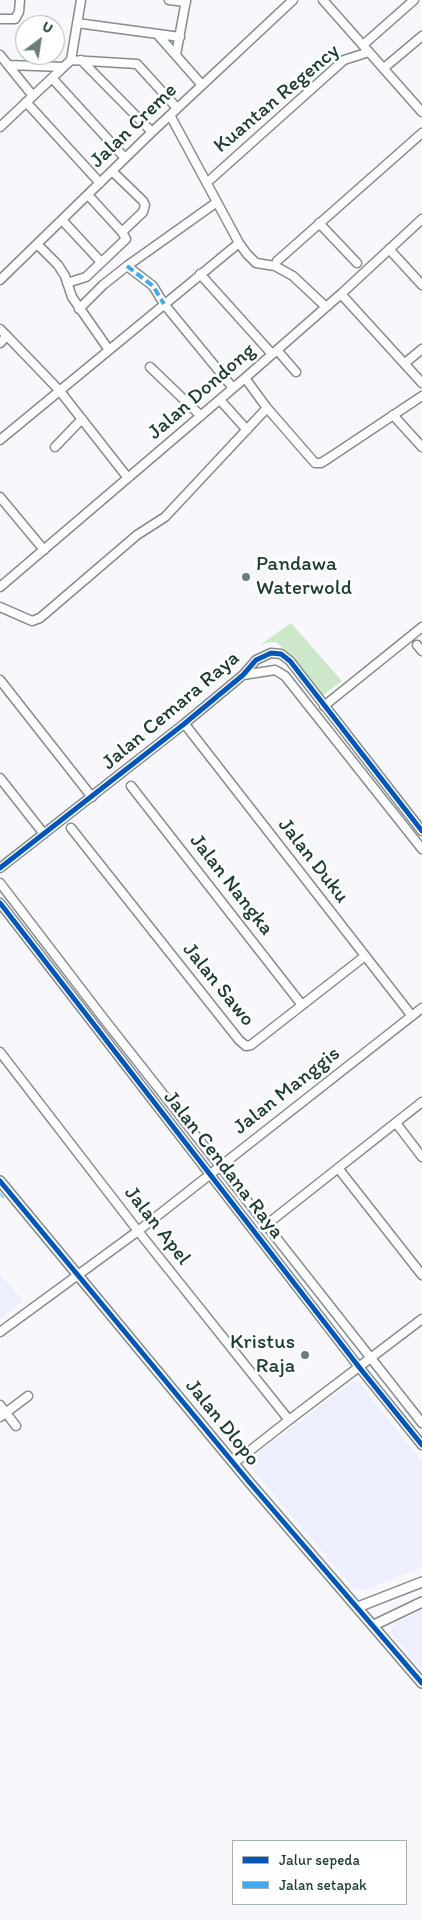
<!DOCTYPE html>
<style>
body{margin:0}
#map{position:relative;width:422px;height:1920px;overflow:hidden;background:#f7f7fc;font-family:Itim,sans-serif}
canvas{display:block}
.legend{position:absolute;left:232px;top:1840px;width:175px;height:65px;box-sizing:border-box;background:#fff;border:1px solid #a5b1ae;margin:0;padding:6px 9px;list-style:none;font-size:15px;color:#1f3d34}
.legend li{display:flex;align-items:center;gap:10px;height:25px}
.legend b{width:25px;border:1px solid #a5b1ae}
.north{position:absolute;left:15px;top:15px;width:50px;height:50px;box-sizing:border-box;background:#fff;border:1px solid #a5b1ae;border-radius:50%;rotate:31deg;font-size:14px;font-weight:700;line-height:20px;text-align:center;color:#1f3d34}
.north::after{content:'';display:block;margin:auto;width:18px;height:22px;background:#6b7e7a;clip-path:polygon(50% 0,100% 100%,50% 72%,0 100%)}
</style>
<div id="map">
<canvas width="422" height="1920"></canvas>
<ul class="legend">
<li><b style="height:6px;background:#0057b8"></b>Jalur sepeda</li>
<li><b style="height:6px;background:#3fa9f5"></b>Jalan setapak</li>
</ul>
<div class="north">U</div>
</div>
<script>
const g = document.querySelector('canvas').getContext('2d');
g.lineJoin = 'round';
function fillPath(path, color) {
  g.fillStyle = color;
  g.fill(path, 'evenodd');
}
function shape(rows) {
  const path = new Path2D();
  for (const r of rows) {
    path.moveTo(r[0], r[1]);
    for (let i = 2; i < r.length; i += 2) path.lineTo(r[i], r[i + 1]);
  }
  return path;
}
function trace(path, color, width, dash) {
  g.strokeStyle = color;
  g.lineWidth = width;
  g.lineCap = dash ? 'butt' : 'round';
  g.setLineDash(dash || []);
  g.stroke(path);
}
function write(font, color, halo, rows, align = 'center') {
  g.font = font + ' Itim,sans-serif';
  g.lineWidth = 5;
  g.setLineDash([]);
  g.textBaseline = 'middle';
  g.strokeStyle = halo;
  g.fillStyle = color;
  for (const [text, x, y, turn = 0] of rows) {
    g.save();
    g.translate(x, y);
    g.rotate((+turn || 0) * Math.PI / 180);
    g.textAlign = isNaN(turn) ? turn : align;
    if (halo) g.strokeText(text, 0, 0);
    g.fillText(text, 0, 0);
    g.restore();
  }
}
fillPath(shape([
 [0,1274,23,1301,0,1319],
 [353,1381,359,1382,422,1462,422,1567,367,1589,354,1589,246,1462],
 [422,1610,422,1670,390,1632,395,1623]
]), '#eeeffe');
fillPath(shape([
 [291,623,342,681,322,696,284,649,276,642,266,643,260,645]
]), '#cce8c8');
trace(shape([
 [0,1194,3,1197]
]), '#a2d9e6', 2.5);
const minor = shape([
 [169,0,186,2],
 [323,0,422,112],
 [0,19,15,19,19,12,20,0],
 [77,23,180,37],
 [158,35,202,85],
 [363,45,414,0],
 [0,55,8,65,63,67],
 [176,55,186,0],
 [71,60,137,64,177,108],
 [81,60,152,132],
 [8,65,33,96],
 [384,68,422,36],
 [52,78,125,158],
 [26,102,100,183],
 [170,115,239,243,247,254,256,263,275,266,293,276,326,307],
 [0,127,71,60,81,0],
 [112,171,143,201,145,205,143,212,122,232],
 [211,179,344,60,369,52],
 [62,220,101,262],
 [319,223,357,263],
 [37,244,58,265,65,276,72,297,109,350],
 [389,249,422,285],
 [277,261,422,133],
 [127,266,153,286,164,304,233,388],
 [200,274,272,354],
 [0,280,152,132,293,0],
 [67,283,86,277,126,239,122,232,88,195],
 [341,294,422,383],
 [79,309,103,285,127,266,217,202],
 [0,329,7,336],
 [0,343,7,336,59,390,128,478],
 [277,350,296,372],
 [405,363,422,349],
 [150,367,201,416],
 [245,378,267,408,315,463,321,463,329,458,422,396],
 [220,400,247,430],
 [393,415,422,447],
 [0,440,239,243],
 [55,447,82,419],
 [0,497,44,550],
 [0,587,245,378,341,294,422,219],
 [0,607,32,621,40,618,137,535,165,517,267,408],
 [417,645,422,651],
 [243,675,275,670,285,676,422,849],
 [0,680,92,797],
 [324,706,422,627],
 [187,727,412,1016],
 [0,778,44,834],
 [131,786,302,1005],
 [71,828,239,1040,246,1046,251,1045,365,956],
 [0,868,184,724,243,675,256,660,271,653,281,654,290,661,422,831],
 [0,883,104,1019,422,1423],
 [0,903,359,1367,422,1445],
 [0,1052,138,1231,289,1420],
 [396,1123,422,1157],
 [338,1168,422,1275],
 [266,1225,422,1102],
 [0,1332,138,1231,422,1008],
 [0,1405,16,1426],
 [0,1417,28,1396],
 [238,1460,289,1420,422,1319]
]);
const tertiary = shape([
 [0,1181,250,1483,422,1683],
 [358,1607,422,1582],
 [374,1625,422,1602]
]);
trace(minor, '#868b8c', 11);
trace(tertiary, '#868b8c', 12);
trace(minor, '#fefeff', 8);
trace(tertiary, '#fefeff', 9);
trace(shape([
 [127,266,153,286,164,304]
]), '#3fa9f5', 4, [8, 4]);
trace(shape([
 [0,868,184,724,243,675,256,660,271,653,281,654,290,661,422,831],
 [0,903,359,1367,422,1445],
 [0,1181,250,1483,422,1683]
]), '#0057b8', 5);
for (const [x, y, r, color] of [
 [246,577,5,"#6b7e7a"],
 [305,1355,5,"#6b7e7a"]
]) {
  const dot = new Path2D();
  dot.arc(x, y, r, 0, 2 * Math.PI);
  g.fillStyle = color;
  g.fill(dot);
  trace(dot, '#fff', 2);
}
write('21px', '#1f3d34', '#fff', [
 ["Kuantan Regency",277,99,-40],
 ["Jalan Creme",134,126,-44],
 ["Jalan Dondong",202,392,-41],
 ["Jalan Cemara Raya",171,711,-40],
 ["Jalan Duku",313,861,52],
 ["Jalan Nangka",231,885,52],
 ["Jalan Sawo",218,985,51],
 ["Jalan Manggis",287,1091,-38],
 ["Jalan Cendana Raya",223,1165,52],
 ["Jalan Apel",157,1226,52],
 ["Jalan Dlopo",222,1423,51]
]);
write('21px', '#1f3d34', '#fff', [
 ["Pandawa",256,565],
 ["Waterwold",256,589],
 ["Kristus",295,1343,"right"],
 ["Raja",295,1367,"right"]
], 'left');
</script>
